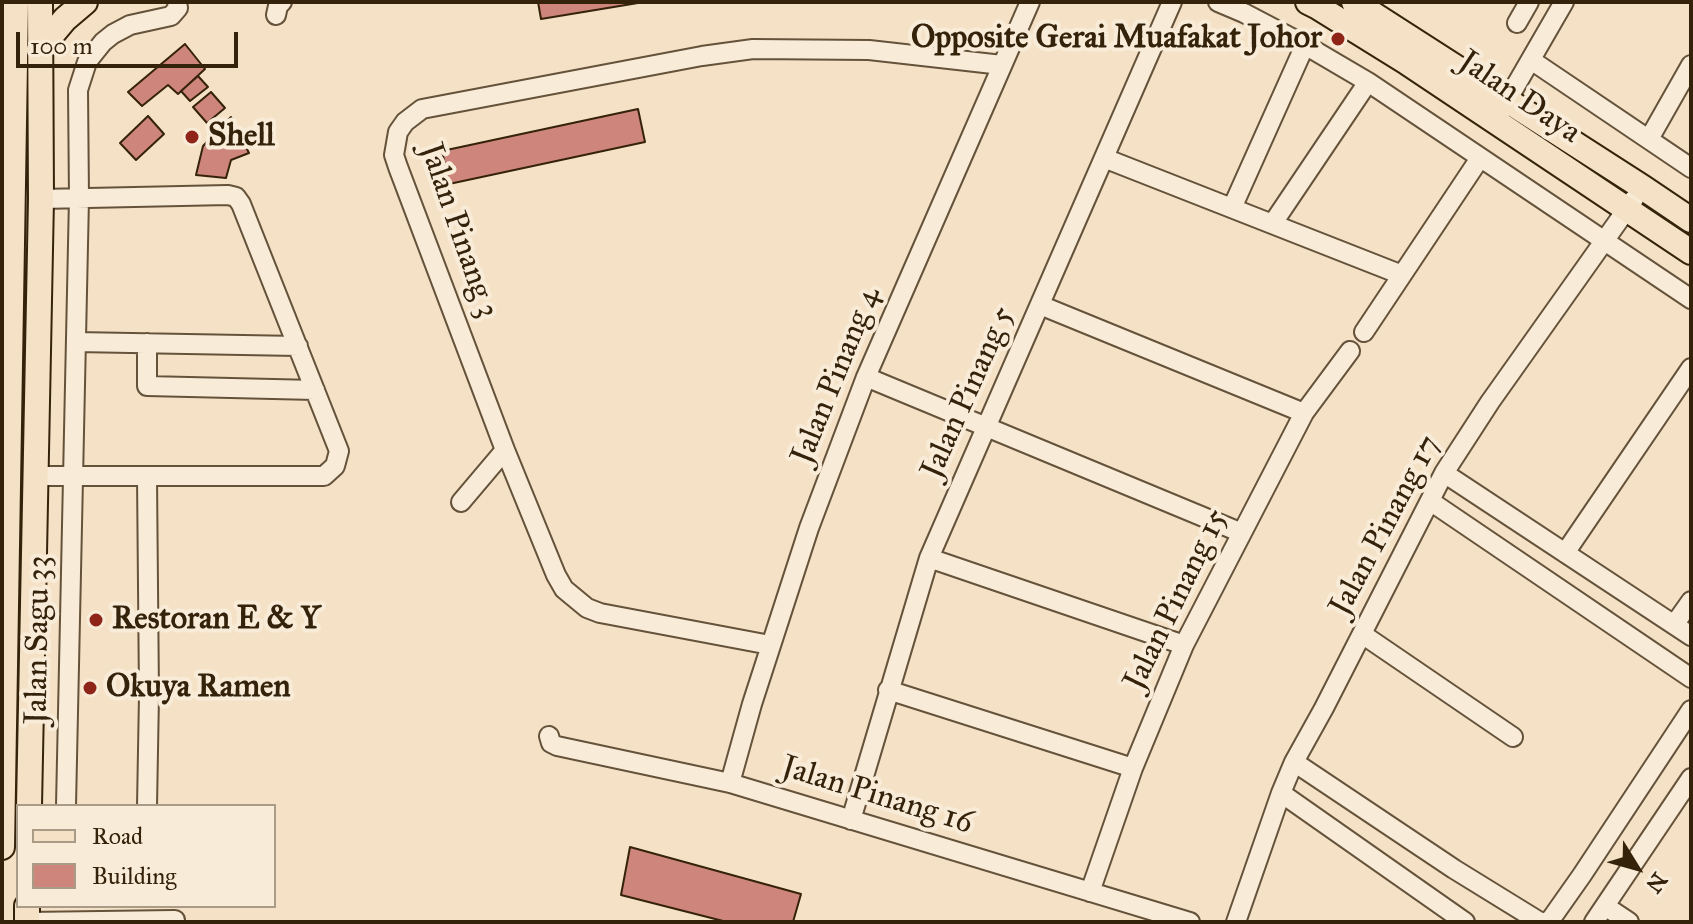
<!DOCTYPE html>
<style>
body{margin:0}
#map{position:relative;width:1693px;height:924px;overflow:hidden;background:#f5e1c5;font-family:"IM FELL Great Primer",serif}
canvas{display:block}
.frame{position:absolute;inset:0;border:4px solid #35220b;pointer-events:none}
.legend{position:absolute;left:16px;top:804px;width:260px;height:104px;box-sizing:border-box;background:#f8ecd9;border:2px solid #aa9b87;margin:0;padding:10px 14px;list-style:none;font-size:24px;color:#35220b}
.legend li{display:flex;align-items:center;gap:16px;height:40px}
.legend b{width:40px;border:2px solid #aa9b87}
.north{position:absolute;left:1597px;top:828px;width:80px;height:80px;-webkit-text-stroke:6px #f8ecd9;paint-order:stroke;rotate:127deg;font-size:22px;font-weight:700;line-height:32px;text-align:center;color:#35220b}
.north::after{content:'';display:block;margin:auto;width:28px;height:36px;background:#35220b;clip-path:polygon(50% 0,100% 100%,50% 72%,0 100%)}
.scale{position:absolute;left:16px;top:32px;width:222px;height:36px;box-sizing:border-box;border:4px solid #35220b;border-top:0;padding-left:10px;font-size:24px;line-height:28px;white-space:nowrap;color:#35220b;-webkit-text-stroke:6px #f8ecd9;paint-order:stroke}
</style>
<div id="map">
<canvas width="1693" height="924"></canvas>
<div class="frame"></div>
<ul class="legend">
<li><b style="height:10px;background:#f5e1c5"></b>Road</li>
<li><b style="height:22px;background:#ce857c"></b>Building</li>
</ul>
<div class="north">N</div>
<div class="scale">100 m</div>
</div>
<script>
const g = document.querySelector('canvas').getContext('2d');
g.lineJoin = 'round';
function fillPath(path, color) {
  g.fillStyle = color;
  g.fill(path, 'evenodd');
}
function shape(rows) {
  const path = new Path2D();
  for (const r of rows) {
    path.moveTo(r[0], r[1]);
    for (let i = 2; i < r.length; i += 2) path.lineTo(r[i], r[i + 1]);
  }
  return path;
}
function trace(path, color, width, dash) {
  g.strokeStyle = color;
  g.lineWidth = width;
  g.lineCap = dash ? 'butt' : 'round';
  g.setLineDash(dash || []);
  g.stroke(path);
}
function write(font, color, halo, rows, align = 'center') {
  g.font = font + ' "IM FELL Great Primer",serif';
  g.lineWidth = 8;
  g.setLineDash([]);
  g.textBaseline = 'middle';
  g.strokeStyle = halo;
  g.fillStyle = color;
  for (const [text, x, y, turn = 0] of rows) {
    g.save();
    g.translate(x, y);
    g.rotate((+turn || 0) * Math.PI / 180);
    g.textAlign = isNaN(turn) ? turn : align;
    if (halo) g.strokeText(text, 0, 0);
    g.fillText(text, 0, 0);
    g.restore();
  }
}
const building = shape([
 [538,2,644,2,541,19,538,2],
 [185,44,205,69,178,94,168,85,142,106,128,92,185,44],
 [198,76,208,87,190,101,181,91,198,76],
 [211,92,225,108,207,123,193,107,211,92],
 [638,109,645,142,449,184,442,151,638,109],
 [148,116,164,134,136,160,120,143,148,116],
 [231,117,249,153,231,160,226,178,196,175,203,146,231,117],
 [630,847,801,894,793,922,727,922,621,895,630,847]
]);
fillPath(building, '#ce857c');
trace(building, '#35220b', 2);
const minor = shape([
 [1218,2,1244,13,1305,45,1368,82,1691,299],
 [276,15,278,6,282,2],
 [1517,23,1529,2],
 [1531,60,1691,168],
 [1501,111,1564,2],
 [1649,139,1691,65],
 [1104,158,1402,275],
 [1232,208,1305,45],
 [1273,223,1368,82],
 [1040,305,1304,413],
 [1364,332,1480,158],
 [76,342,298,346],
 [147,343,147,386,315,390],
 [866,377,1242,533],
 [1444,473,1691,636],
 [35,476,324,476,335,466,339,451,241,204,236,197,228,195,41,199],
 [1430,501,1691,678],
 [461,502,505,450],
 [1565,553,1691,368],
 [929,558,1184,645],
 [1674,625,1691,601],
 [1362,634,1513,737],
 [770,645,600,613,587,608,564,589,556,575,505,450,398,167,394,155,398,132,405,122,422,109,702,56,753,49,869,50,1002,65],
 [888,690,1133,768],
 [549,736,551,743,557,746,730,783,1190,922],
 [1294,762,1454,869,1540,922],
 [730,783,752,704,809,528,866,377,1030,2],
 [1281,793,1465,922],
 [66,806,79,198,78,90,87,62,103,42,113,34,130,25,171,16,178,8,177,2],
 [147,806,149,695,147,477],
 [851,820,929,558,1172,2],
 [1090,892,1133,768,1184,645,1304,413,1350,351],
 [1605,906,1629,922],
 [27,922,175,920],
 [1236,922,1281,793,1294,762,1324,708,1444,473,1490,402,1634,199],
 [1546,922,1551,919,1582,875,1691,710],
 [1594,922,1691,778]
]);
const major = shape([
 [1308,2,1318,7,1405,61,1691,252],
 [1354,2,1642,187,1691,220],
 [39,50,65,19,85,2],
 [29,806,41,199,40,2],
 [2,847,16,2],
 [27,922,27,906]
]);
trace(minor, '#65523a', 22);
trace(major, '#35220b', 28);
trace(minor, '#f8ecd9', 18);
trace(major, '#f5e1c5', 24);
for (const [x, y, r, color] of [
 [1338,39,8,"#8f2418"],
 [192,137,8,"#8f2418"],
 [96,620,8,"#8f2418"],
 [90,688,8,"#8f2418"]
]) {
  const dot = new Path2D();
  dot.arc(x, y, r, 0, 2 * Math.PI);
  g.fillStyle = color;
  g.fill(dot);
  trace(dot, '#f8ecd9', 3);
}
write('bold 32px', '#35220b', '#f8ecd9', [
 ["Opposite Gerai Muafakat Johor",1322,39,"right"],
 ["Shell",208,137],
 ["Restoran E & Y",112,620],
 ["Okuya Ramen",106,688]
], 'left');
write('32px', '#35220b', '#f8ecd9', [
 ["Jalan Daya",1519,98,34],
 ["Jalan Pinang 3",458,231,71],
 ["Jalan Pinang 4",837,376,-68],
 ["Jalan Pinang 5",969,393,-66],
 ["Jalan Pinang 17",1386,526,-62],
 ["Jalan Pinang 15",1177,600,-64],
 ["Jalan Sagu 33",39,640,-89],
 ["Jalan Pinang 16",877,796,17]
]);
</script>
